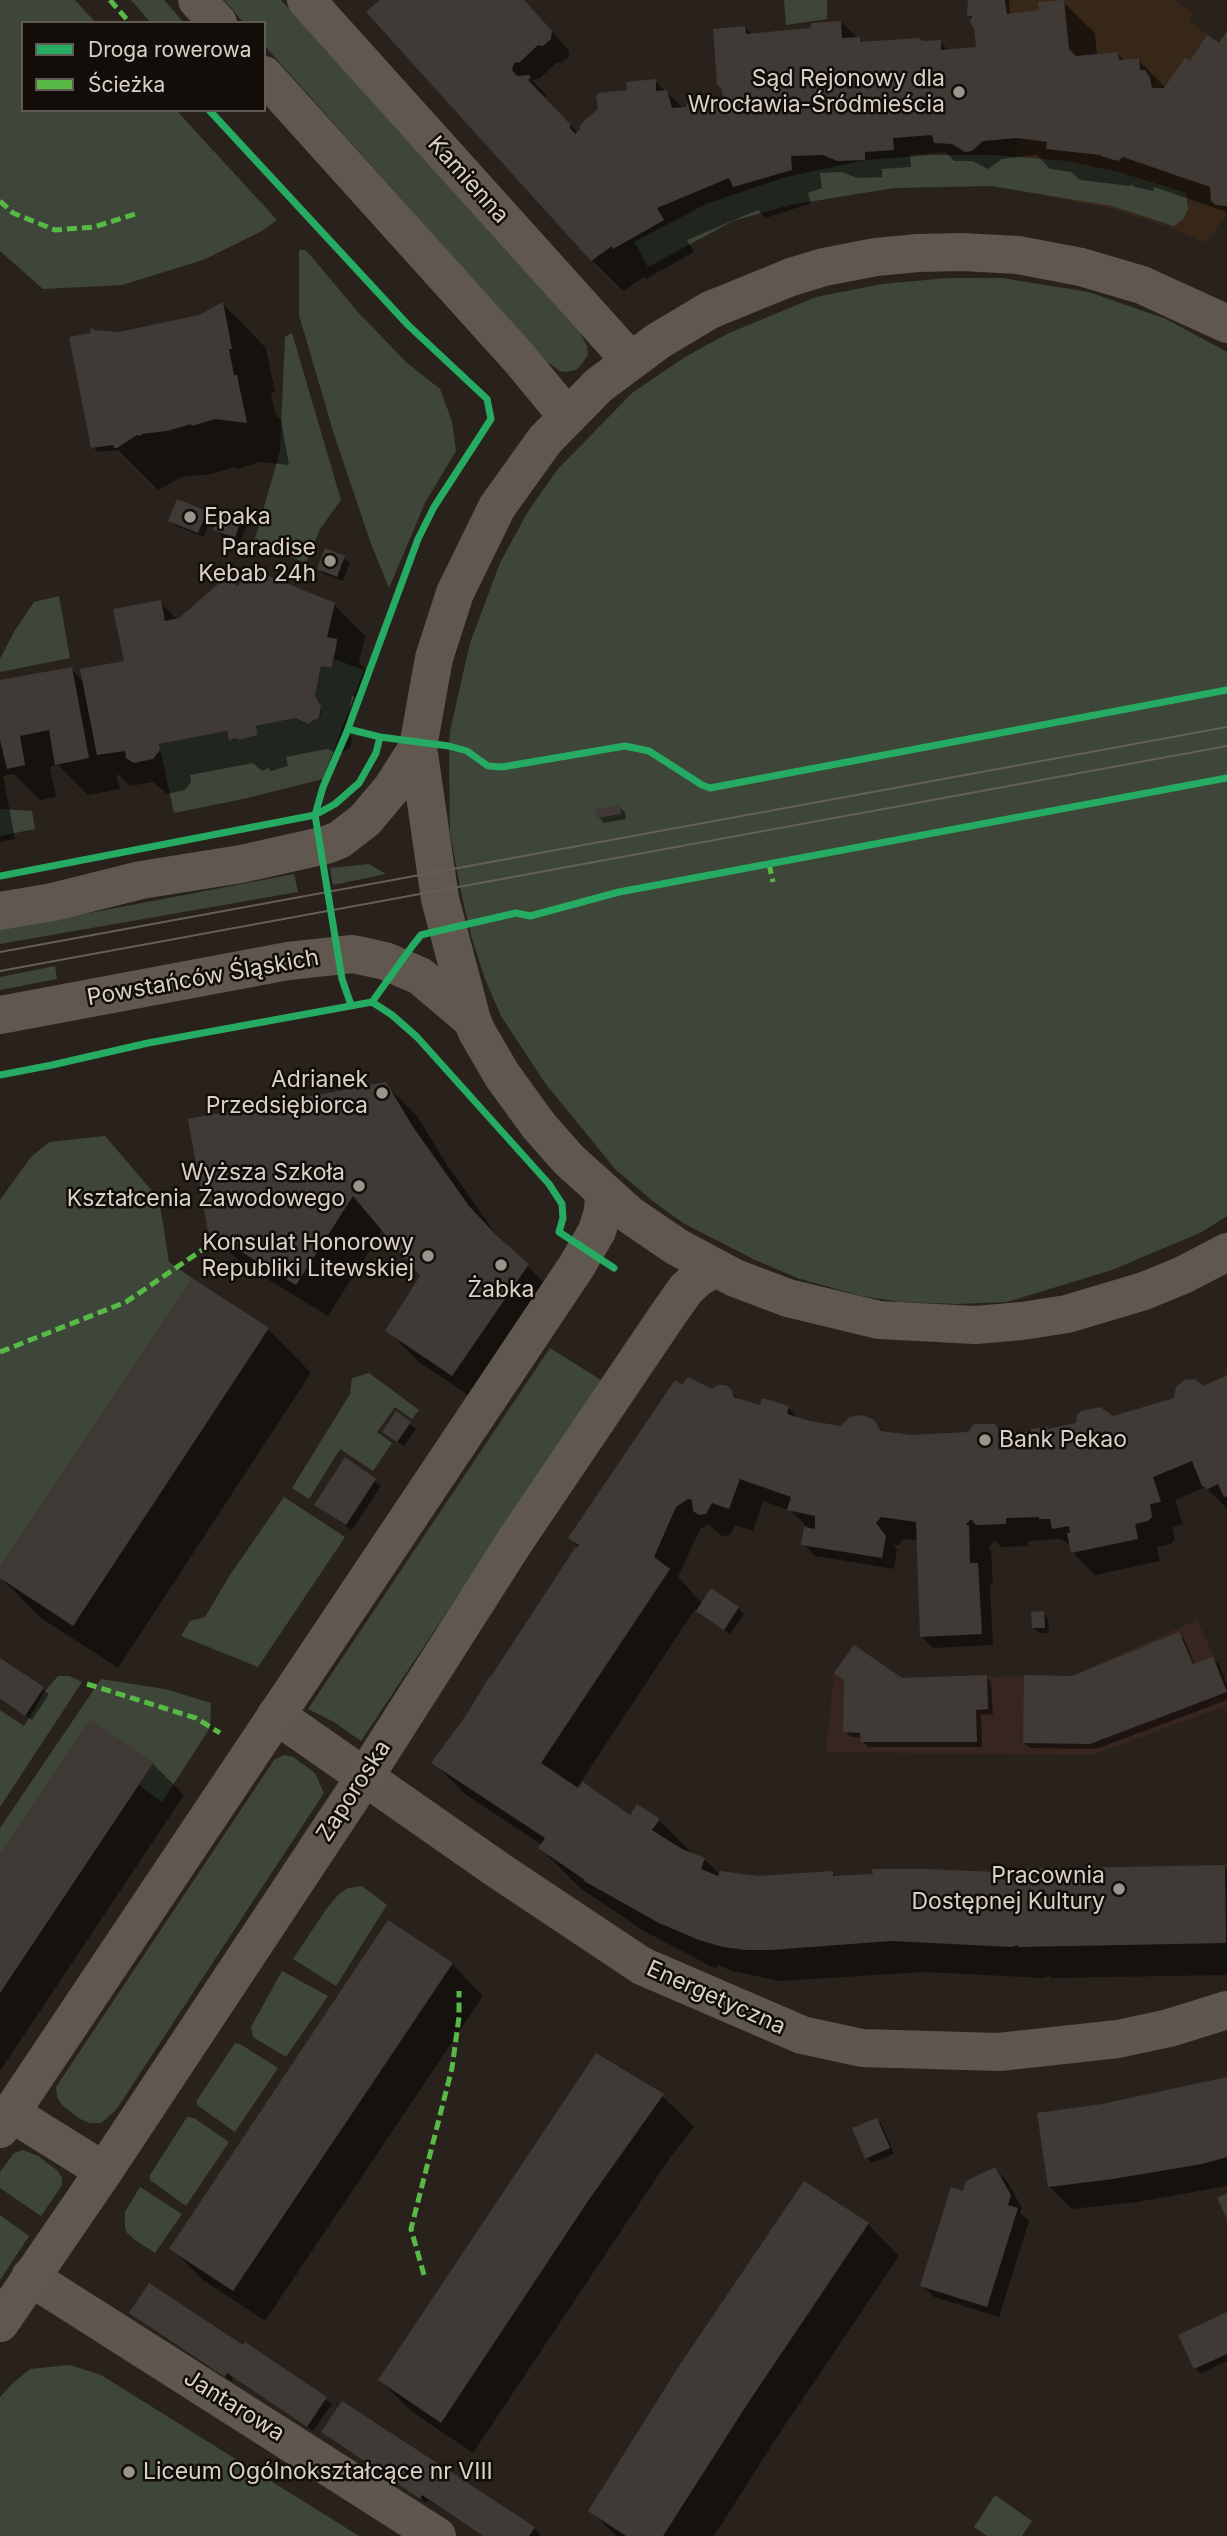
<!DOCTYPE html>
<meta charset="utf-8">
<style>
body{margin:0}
#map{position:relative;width:1227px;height:2536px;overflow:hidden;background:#29221c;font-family:Inter,sans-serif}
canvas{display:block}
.legend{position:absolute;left:21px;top:21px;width:245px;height:91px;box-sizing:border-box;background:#120d08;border:2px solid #625b55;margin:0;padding:9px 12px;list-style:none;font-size:21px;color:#d9d1c9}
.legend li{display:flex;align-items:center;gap:14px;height:35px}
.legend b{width:35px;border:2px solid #625b55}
</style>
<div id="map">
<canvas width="1227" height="2536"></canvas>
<ul class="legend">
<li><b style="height:9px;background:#26ab63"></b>Droga rowerowa</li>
<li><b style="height:9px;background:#58b947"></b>Ścieżka</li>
</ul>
</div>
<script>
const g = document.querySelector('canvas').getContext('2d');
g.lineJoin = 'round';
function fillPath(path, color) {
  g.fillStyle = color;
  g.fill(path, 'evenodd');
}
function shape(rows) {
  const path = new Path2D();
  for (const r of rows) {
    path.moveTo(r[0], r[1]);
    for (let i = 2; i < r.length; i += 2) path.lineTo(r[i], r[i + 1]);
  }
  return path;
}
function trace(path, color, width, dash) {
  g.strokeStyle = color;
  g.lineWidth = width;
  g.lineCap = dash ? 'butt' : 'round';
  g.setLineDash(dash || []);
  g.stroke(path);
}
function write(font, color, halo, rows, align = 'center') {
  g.font = font + ' Inter,sans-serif';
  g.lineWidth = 5;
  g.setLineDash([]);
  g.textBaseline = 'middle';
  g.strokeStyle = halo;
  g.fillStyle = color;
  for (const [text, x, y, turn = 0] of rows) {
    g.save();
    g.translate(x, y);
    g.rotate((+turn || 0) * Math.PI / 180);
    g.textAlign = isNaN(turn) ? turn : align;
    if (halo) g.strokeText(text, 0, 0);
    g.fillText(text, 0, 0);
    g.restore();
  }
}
fillPath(shape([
 [1006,0,1175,0,1194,13,1188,21,1227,48,1227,212,1210,238,1203,242,1174,229,1113,209,1016,190,1017,138]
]), '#372719');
fillPath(shape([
 [1197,1620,1227,1685,1227,1705,1093,1755,826,1752,834,1673,854,1645,902,1678,1072,1676]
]), '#372620');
fillPath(shape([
 [0,0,75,0,96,23,23,23,23,110,176,110,277,220,262,231,203,260,122,285,43,289,0,251],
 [131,0,164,0,184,23,151,23],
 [224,0,281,0,580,333,587,346,588,355,581,365,576,370,565,372,560,371,547,362,264,45,264,23,244,23],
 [784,0,827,0,827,19,786,25],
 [931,155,995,155,1067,161,1119,172,1186,193,1188,209,1183,219,1174,226,1112,206,991,186,894,188,790,205,733,221,648,267,634,242,706,204,782,178,865,160],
 [299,250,305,250,311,256,357,311,406,362,440,389,452,421,456,451,425,503,389,588,371,544,333,431,299,315],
 [948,278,1002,278,1089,292,1166,319,1227,352,1227,1216,1202,1232,1112,1270,1007,1302,958,1304,900,1302,862,1296,800,1279,755,1260,683,1223,654,1202,616,1170,545,1083,501,1016,485,979,472,939,461,892,450,833,449,749,450,731,470,643,500,563,527,513,557,470,632,393,685,357,729,333,816,297,882,284],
 [292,333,341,500,320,529,306,563,254,542,280,451,285,337],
 [59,596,70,658,0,672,0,659,15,630,34,602],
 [334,659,364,670,323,779,243,799,174,813,159,744,227,731,229,741,235,738,238,740,258,735,256,726,295,718,304,723,312,722,321,714,320,703,315,696,321,666,330,668,331,661],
 [0,809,32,811,35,829,0,836],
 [369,864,386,874,333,885,330,868],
 [294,874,298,892,0,944,0,930],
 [55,966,57,979,0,990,0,977],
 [105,1136,159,1199,169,1262,192,1278,0,1568,0,1200,31,1157,49,1142],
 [550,1348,601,1380,361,1741,334,1722,308,1709],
 [369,1373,419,1410,412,1419,395,1407,377,1432,392,1443,373,1471,340,1449,309,1499,292,1488,350,1394,352,1378],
 [284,1497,345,1537,258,1667,181,1636,190,1621,205,1617,230,1575],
 [58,1676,69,1676,82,1682,0,1807,0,1710,24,1726,46,1690],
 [101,1679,165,1689,211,1703,210,1728,162,1802,139,1785,154,1762,0,1854,0,1828],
 [284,1755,293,1757,315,1773,324,1793,116,2110,101,2123,90,2123,80,2119,62,2105,57,2097,56,2087,274,1760],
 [362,1886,387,1905,336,1986,293,1959,327,1908,339,1894,348,1888],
 [282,1971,328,1996,286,2057,253,2037,251,2027],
 [235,2043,240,2044,278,2068,235,2132,197,2105,197,2100],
 [187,2117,194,2118,229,2142,186,2206,150,2180,150,2175],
 [23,2150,38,2156,58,2171,62,2178,62,2185,41,2216,0,2188,0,2172,14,2153],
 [140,2187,182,2214,155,2253,135,2240,127,2233,125,2227,125,2212],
 [0,2215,29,2236,0,2280],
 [70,2365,101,2375,359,2536,0,2536,0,2397,13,2383,30,2369],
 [995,2495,1032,2521,1022,2536,987,2536,974,2527]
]), '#3d4639');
fillPath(shape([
 [383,0,524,0,569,51,569,57,561,63,557,62,539,79,532,80,547,96,544,98,578,133,629,92,655,81,684,109,725,102,745,27,752,35,811,29,841,22,864,44,940,42,949,51,978,49,973,20,969,16,969,0,1009,0,1010,15,1040,11,1063,2,1095,33,1097,56,1118,54,1125,61,1138,60,1166,88,1190,63,1220,45,1227,34,1227,214,1224,211,1154,187,1153,191,1135,187,1132,184,1131,186,1080,180,1071,172,1050,169,1037,155,1002,159,988,169,972,161,954,161,946,152,910,155,911,167,882,169,882,177,857,178,842,172,820,173,822,188,808,193,811,203,766,218,758,210,687,240,694,252,646,279,644,277,623,291,592,260],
 [223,304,266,348,275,392,271,393,276,416,281,420,289,465,260,462,237,469,235,467,211,474,182,477,158,490,118,450,98,452,93,447,119,333,200,317],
 [206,513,211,518,204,537,176,526,170,520],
 [241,519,247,525,240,542,221,535,215,530],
 [344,558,350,563,343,581,324,574,319,569],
 [239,588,334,604,365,636,359,663,368,672,367,681,362,699,352,696,346,729,352,739,350,748,340,754,327,749,286,757,288,766,271,771,268,768,262,771,253,763,190,775,191,782,185,790,167,794,153,782,130,786,116,773,120,789,88,795,58,765,50,767,56,797,40,800,14,774,3,776,15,839,0,842,0,682,71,669,84,682,126,663,160,602,178,620],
 [619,807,625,812,626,819,604,823,599,817],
 [385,1084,417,1116,444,1160,500,1240,559,1297,484,1406,419,1362,388,1331,422,1276,383,1229,328,1316,241,1263,209,1231],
 [268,1329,311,1373,118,1668,41,1618,0,1577,0,1571],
 [1227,1377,1227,1509,1206,1487,1175,1500,1183,1524,1172,1527,1175,1540,1171,1544,1157,1547,1160,1561,1095,1575,1072,1552,1071,1546,1061,1539,1028,1541,1028,1546,1001,1547,995,1541,988,1548,991,1551,993,1585,990,1585,993,1645,933,1648,921,1636,918,1541,904,1539,899,1545,893,1545,897,1549,894,1569,815,1556,803,1544,810,1530,791,1511,763,1501,753,1531,735,1525,731,1534,723,1537,708,1524,700,1529,678,1577,703,1604,738,1608,744,1614,730,1634,695,1609,575,1791,630,1817,659,1820,694,1855,704,1859,720,1875,758,1878,832,1873,836,1877,995,1874,1002,1881,1018,1882,1225,1867,1227,1870,1227,1975,1051,1978,1049,1976,1044,1978,924,1972,779,1981,732,1971,718,1965,716,1969,642,1930,579,1887,540,1848,542,1845,465,1794,434,1763,580,1548,570,1538,683,1387,731,1391,740,1400,762,1407,788,1407,799,1419,842,1428,873,1421,884,1433,912,1437,969,1434,994,1426,1002,1434,1049,1431,1112,1418,1172,1400],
 [396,1413,416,1429,404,1446,389,1437],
 [345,1460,381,1486,352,1530,322,1510],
 [1043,1613,1048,1619,1049,1633,1039,1633,1034,1628],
 [1178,1634,1184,1639,1195,1665,1213,1659,1219,1664,1227,1685,1227,1700,1096,1749,1030,1748,1024,1743,1072,1677],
 [0,1661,49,1694,32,1720,0,1700],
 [986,1677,991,1682,993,1714,981,1715,982,1747,868,1747,863,1742,862,1737,851,1737,845,1731,901,1679],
 [153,1764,184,1795,0,2071,0,1857],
 [452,1964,483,1996,265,2321,203,2280,172,2249],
 [1227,2078,1227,2186,1137,2202,1072,2209,1049,2186,1102,2106],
 [662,2096,694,2127,669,2159,473,2453,411,2411,380,2380],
 [877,2120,882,2125,894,2154,872,2163,867,2158],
 [995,2169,1007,2181,1022,2208,1020,2213,1029,2221,999,2317,934,2297,922,2285,964,2193],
 [868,2224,899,2256,777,2437,714,2536,616,2536,590,2510],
 [1227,2314,1227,2361,1201,2374,1195,2368],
 [137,2318,244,2348,246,2345,332,2404,313,2431,233,2377,231,2381],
 [342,2403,534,2528,540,2534,538,2536,483,2536,428,2500,426,2503,329,2438,323,2432]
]), '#0007');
fillPath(shape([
 [380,0,524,0,552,31,551,39,543,46,538,45,520,62,514,63,512,70,517,76,529,75,531,77,528,80,570,124,570,128,575,134,580,129,580,125,598,109,596,96,598,93,627,90,626,82,656,79,656,91,667,90,672,108,687,107,686,104,690,102,723,100,722,90,717,84,713,29,745,26,746,34,810,28,812,23,841,21,842,38,860,37,860,42,918,38,923,41,941,40,941,50,976,47,974,28,970,22,972,16,967,16,968,0,1005,0,1007,14,1039,10,1038,2,1064,0,1069,49,1076,56,1118,52,1119,60,1139,58,1140,70,1145,70,1150,78,1152,88,1164,88,1185,58,1190,61,1207,35,1219,43,1227,31,1227,206,1216,205,1211,201,1210,187,1123,157,1118,161,1101,156,1100,153,1100,155,1046,149,1047,142,1017,138,983,141,972,151,965,152,952,144,934,143,932,135,893,138,894,150,865,152,865,160,837,161,823,155,791,156,792,170,733,187,729,178,657,208,664,220,613,249,612,246,591,261,366,12],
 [223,302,232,349,229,349,234,375,237,375,247,423,215,419,192,426,191,424,167,431,141,434,142,436,137,435,117,448,114,448,113,445,91,448,69,337,91,333,90,329,93,328,93,330,119,332,199,315],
 [177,499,207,511,198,533,168,521],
 [221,509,242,517,235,538,213,530],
 [325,548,345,556,337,577,317,569],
 [246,567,335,603,327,637,337,639,336,648,331,668,321,666,315,696,321,706,319,717,308,724,295,718,256,726,258,735,238,740,235,738,229,741,227,731,159,744,160,750,153,759,134,763,126,758,125,751,97,755,80,669,124,661,113,609,161,600,165,621,179,618,225,578,238,586],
 [72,667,89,758,55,765,49,730,20,736,25,765,7,769,0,740,0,680],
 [620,805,621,814,597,818,595,809],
 [386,1082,413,1127,469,1206,498,1237,529,1264,452,1376,385,1331,420,1276,353,1196,296,1285,208,1232,188,1119],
 [192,1278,269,1328,73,1626,0,1578,0,1568],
 [1227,1375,1227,1496,1224,1497,1218,1484,1208,1489,1202,1486,1192,1461,1153,1477,1161,1502,1150,1504,1152,1517,1148,1521,1135,1524,1138,1539,1071,1553,1067,1533,1070,1533,1069,1526,1052,1529,1050,1519,1039,1519,1039,1517,1006,1518,1006,1524,976,1525,971,1519,966,1524,969,1526,970,1563,978,1563,982,1634,920,1637,916,1522,881,1517,876,1523,886,1536,882,1558,801,1545,804,1527,815,1529,815,1516,787,1510,791,1497,740,1479,729,1509,712,1503,706,1514,699,1515,693,1511,692,1500,688,1499,676,1507,654,1557,670,1569,541,1763,578,1788,583,1782,630,1815,637,1804,660,1819,652,1830,682,1849,705,1858,701,1869,718,1876,720,1871,758,1876,833,1871,833,1876,873,1874,872,1869,927,1869,996,1872,995,1879,1016,1880,1016,1869,1225,1865,1226,1943,1018,1947,1018,1945,1012,1947,891,1941,771,1950,746,1950,723,1947,699,1940,659,1923,584,1881,585,1880,538,1848,545,1838,431,1763,467,1714,489,1677,490,1678,575,1548,578,1547,579,1545,568,1538,675,1380,682,1385,688,1377,712,1389,718,1385,726,1385,732,1390,734,1397,760,1405,762,1398,789,1406,787,1414,810,1421,841,1426,850,1417,862,1415,874,1420,881,1431,912,1435,968,1432,974,1424,995,1424,1000,1432,1031,1432,1031,1429,1048,1427,1048,1429,1076,1423,1077,1414,1081,1411,1100,1407,1113,1416,1171,1399,1174,1398,1176,1387,1184,1380,1195,1379,1204,1386],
 [396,1411,411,1422,397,1442,382,1432],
 [345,1457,376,1479,346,1525,314,1505],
 [711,1588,739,1607,724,1630,696,1611],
 [1044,1611,1045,1628,1032,1628,1031,1612],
 [1179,1632,1193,1664,1213,1657,1227,1692,1090,1744,1023,1743,1024,1675,1072,1676],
 [854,1645,902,1678,987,1675,988,1709,976,1710,977,1742,861,1742,860,1733,843,1732,844,1680,834,1673],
 [0,1658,44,1687,25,1716,0,1699],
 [90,1719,154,1762,0,1993,0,1854],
 [388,1920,453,1963,233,2291,169,2249],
 [596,2053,664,2094,588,2201,441,2423,378,2380],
 [1227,2077,1227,2157,1202,2164,1113,2179,1048,2187,1037,2113,1102,2104],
 [877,2118,890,2148,865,2159,852,2128],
 [995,2167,1011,2195,1008,2205,1018,2208,987,2307,920,2286,951,2187,963,2191,966,2181],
 [804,2181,869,2223,746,2406,663,2536,626,2536,588,2511,681,2363],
 [1227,2193,1227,2219,1217,2198],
 [149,2283,243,2345,245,2342,327,2397,307,2427,227,2373,225,2377,129,2313],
 [1227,2312,1227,2354,1194,2369,1178,2335],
 [342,2401,535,2527,529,2536,483,2536,422,2495,420,2499,321,2432]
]), '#403a36');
trace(shape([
 [276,1715,498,1870,642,1966,802,2035,862,2048,999,2052,1118,2039,1169,2028,1227,2010],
 [30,2277,437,2536]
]), '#5e574e', 38);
trace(shape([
 [197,0,218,23],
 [306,0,630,360],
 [264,75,519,358,567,416],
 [1227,324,1142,285,1081,267,1018,255,962,252,918,253,876,257,824,267,791,277,710,310,658,341,599,385,545,440,497,507,455,593,434,658,418,747,440,899,472,1020,477,1032,502,1075,539,1126,569,1160,630,1215,677,1247,735,1278,788,1298,879,1320,975,1325,1022,1321,1067,1314,1144,1291,1183,1275,1227,1252],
 [0,911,53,902,141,880,241,864,326,845,339,840,365,820,392,788,418,747],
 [0,1015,288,961,353,954,385,961,420,976,472,1020],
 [11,2113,104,2171],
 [0,2129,576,1267,597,1231,603,1211,604,1194],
 [0,2323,104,2171,364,1778,515,1541,667,1316,686,1289,698,1278,715,1268]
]), '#60584e', 38);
trace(shape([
 [0,952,1227,727],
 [0,971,1227,746]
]), '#655f58', 2);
trace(shape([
 [110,0,130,23],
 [0,201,13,213,55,230,94,227,135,214],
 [769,864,773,882],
 [0,1352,126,1302,202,1250],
 [87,1684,196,1718,220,1733],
 [424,2275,411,2229,452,2068,459,2017,459,1991]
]), '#58b947', 5, [10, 5]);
trace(shape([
 [209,110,408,325,487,399,491,419,434,507,418,539,346,734,323,787,315,815,342,979,351,1005],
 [348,729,380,737,449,746,467,751,488,766,502,767,625,746,649,751,702,785,710,788,1227,690],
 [0,876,315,815,335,804,359,783,376,753,380,737],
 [372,1002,413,945,421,935,429,933,516,913,530,916,619,892,1227,778],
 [0,1075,52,1065,148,1043,372,1002,392,1015,417,1037,549,1184,562,1204,563,1218,559,1232,614,1268]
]), '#26ab63', 7);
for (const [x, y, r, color] of [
 [959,92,7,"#9b948c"],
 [190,517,7,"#9b948c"],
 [330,561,7,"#9b948c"],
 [382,1093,7,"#9b948c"],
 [359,1186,7,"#9b948c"],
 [428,1256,7,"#9b948c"],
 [501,1265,7,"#9b948c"],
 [985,1440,7,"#9b948c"],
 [1119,1889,7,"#9b948c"],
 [129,2472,7,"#9b948c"]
]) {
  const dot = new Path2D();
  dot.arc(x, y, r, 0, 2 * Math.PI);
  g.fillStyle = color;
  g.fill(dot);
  trace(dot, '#120d08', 2.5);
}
write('23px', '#d9d1c9', '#120d08', [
 ["Sąd Rejonowy dla",945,79],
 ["Wrocławia-Śródmieścia",945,105],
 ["Epaka",204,517,"left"],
 ["Paradise",316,548],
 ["Kebab 24h",316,574],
 ["Adrianek",368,1080],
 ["Przedsiębiorca",368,1106],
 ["Wyższa Szkoła",345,1173],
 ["Kształcenia Zawodowego",345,1199],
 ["Konsulat Honorowy",414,1243],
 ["Republiki Litewskiej",414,1269],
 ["Żabka",501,1290,"center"],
 ["Bank Pekao",999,1440,"left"],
 ["Pracownia",1105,1876],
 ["Dostępnej Kultury",1105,1902],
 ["Liceum Ogólnokształcące nr VIII",143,2472,"left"]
], 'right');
write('23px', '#d9d1c9', '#120d08', [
 ["Kamienna",468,180,48],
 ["Powstańców Śląskich",203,978,-10],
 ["Zaporoska",354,1791,-57],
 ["Energetyczna",716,1998,24],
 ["Jantarowa",234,2406,32]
]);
</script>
